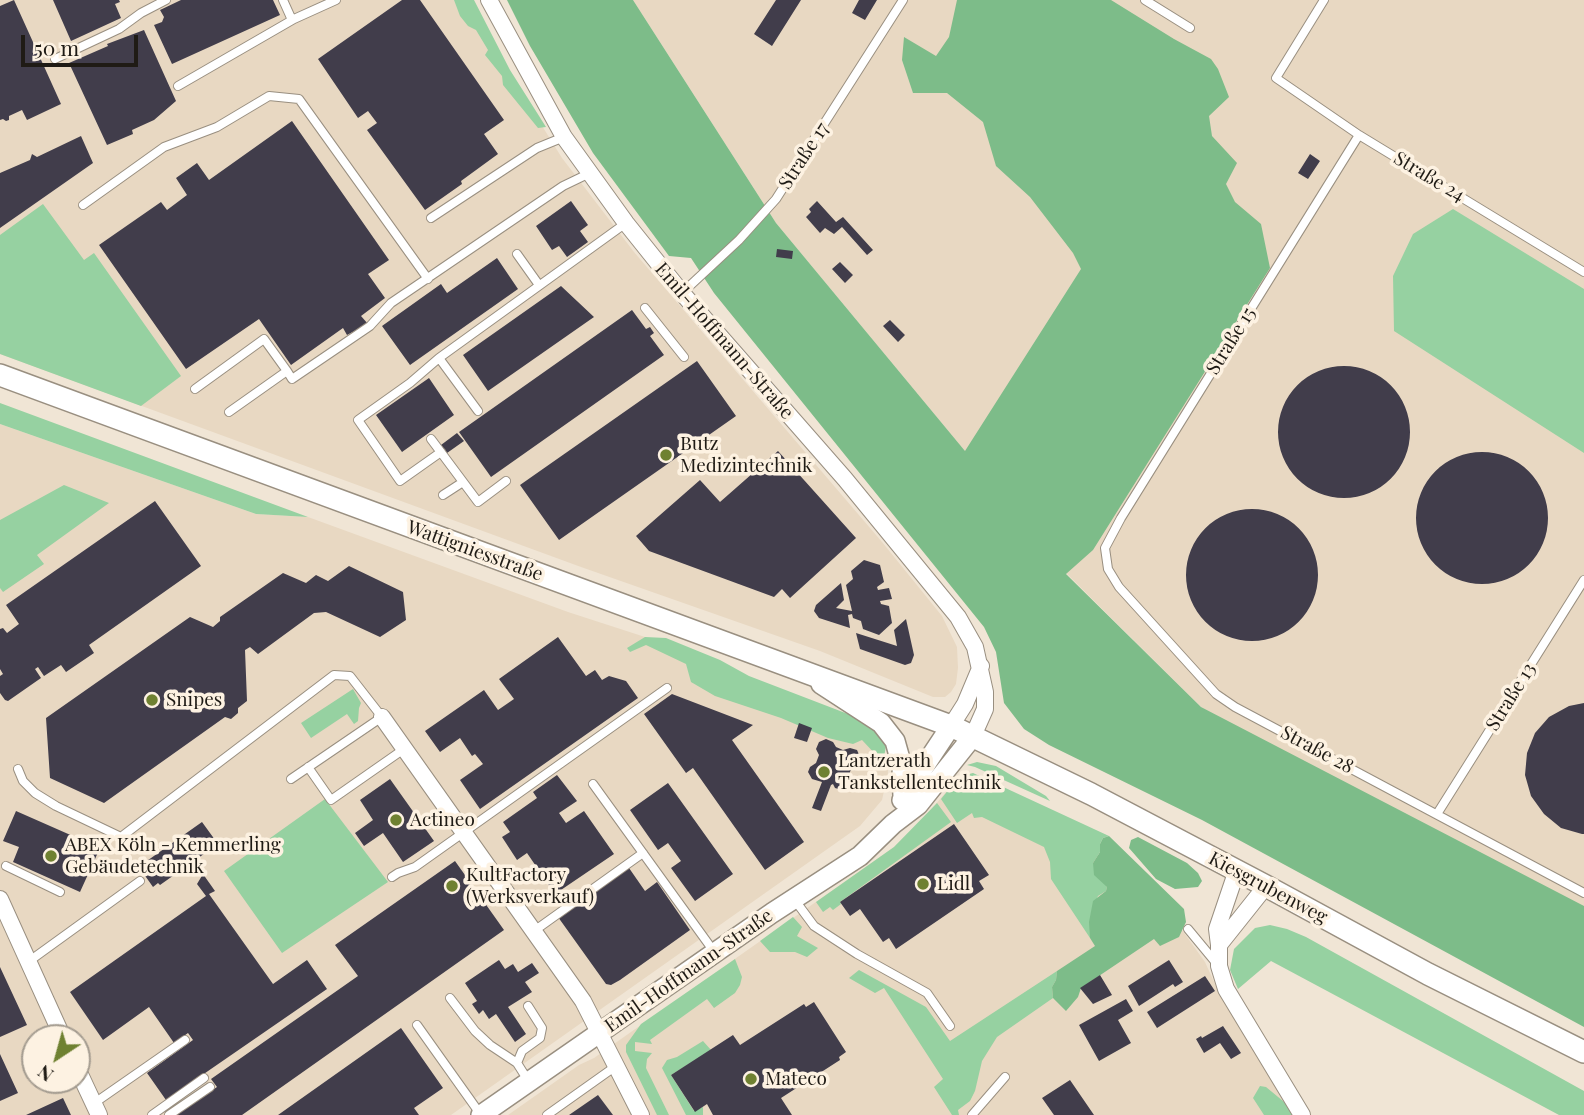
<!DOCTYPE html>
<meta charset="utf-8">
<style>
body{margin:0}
#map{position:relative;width:1584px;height:1115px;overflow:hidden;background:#f0e5d5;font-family:"Playfair Display",serif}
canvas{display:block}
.north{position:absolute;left:21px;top:1024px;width:70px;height:70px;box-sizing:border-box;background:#fdf2e2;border:2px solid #a49c90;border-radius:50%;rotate:216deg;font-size:19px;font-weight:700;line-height:28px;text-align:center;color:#1f1b15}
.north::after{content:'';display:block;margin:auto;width:24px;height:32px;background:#6f8131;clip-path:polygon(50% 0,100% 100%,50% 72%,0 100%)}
.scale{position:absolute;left:21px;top:35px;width:117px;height:32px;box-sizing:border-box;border:4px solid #1f1b15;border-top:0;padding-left:9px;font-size:21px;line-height:24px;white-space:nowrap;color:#1f1b15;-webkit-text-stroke:5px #fdf2e2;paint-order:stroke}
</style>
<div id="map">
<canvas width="1584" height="1115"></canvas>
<div class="north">N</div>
<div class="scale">50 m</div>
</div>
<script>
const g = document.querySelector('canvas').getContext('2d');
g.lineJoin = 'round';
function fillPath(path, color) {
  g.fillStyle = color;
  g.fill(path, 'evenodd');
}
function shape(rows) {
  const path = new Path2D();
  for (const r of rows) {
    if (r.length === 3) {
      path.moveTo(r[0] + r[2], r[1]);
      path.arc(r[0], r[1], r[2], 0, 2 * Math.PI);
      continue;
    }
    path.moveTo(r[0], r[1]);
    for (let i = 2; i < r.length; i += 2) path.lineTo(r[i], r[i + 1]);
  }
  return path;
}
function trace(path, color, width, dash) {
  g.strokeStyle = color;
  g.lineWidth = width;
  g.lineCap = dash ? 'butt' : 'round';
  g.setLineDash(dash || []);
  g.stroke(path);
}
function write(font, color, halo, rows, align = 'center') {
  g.font = font + ' "Playfair Display",serif';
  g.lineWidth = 7;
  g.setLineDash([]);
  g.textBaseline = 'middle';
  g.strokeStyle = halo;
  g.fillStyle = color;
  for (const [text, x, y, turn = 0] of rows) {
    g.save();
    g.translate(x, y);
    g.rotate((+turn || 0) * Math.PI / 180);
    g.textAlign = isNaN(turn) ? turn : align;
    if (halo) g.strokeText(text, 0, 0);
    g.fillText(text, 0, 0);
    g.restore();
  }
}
fillPath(shape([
 [0,0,471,0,511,76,562,158,634,252,882,542,942,616,957,647,958,668,956,684,951,692,945,697,933,697,820,651,581,567,0,354],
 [633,0,1584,0,1584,939,1201,707,1066,573,776,223],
 [0,424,256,514,308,517,568,612,645,637,880,743,887,757,888,773,882,800,860,826,451,1115,0,1115],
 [35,1038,77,1038,77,1080,35,1080],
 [973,773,1080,840,1165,911,1182,930,1205,962,1220,995,1294,1115,508,1115,579,1065,594,1058,894,847,922,820,959,777]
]), '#e8d8c2');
fillPath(shape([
 [454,0,474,0,510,70,546,127,538,128,503,85,502,76,485,55,488,50,476,30,468,26,460,16],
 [43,204,84,260,94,253,181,376,141,406,0,354,0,235],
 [1453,209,1584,289,1584,453,1394,331,1393,276,1413,234],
 [0,403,308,517,256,514,0,424],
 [64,485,109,503,37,555,44,564,3,592,0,588,0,520],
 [645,637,666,638,720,660,749,676,861,719,879,734,886,746,884,757,877,756,862,740,853,744,828,738,781,718,715,696,691,682,686,664,646,645,630,652,627,648],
 [353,689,361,703,359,708,358,721,354,724,347,714,311,738,301,723],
 [977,762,996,766,1046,796,1050,801,975,767,967,765],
 [973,773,1109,836,1103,838,1100,844,1100,852,1093,863,1107,887,1106,891,1098,896,1091,913,1090,938,1051,879,1050,862,1044,847,982,817,974,818,972,813,957,823,941,799,959,777],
 [325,799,388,882,282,953,224,871],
 [937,803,951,822,840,902,841,904,833,910,830,907,823,912,816,902,894,847],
 [793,917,802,927,797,936,818,948,807,957,795,952,770,952,760,941],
 [1270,925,1287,929,1306,937,1584,1091,1584,1115,1559,1115,1271,961,1238,989,1230,970,1234,949,1255,928],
 [735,959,742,977,740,985,735,993,714,1008,707,999,650,1040,652,1044,635,1042,635,1051,652,1053,647,1059,646,1068,669,1115,657,1115,626,1052,626,1045,641,1024],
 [859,970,926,1007,950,1041,1057,971,1056,980,1052,987,1053,998,997,1037,982,1061,975,1091,970,1101,958,1110,959,1115,952,1115,934,1087,943,1079,884,988,875,993,849,978],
 [703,1041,711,1050,671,1075,694,1111,703,1107,703,1115,686,1115,662,1068,667,1060,677,1057],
 [1260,1086,1266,1087,1289,1106,1294,1115,1264,1115,1253,1098]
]), '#96d1a1');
fillPath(shape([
 [507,0,633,0,776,223,965,451,1081,269,1073,253,1030,197,996,166,983,122,947,93,913,93,902,60,904,37,936,56,949,37,957,0,1111,0,1174,39,1211,59,1218,69,1229,97,1209,116,1212,136,1237,163,1226,184,1235,202,1261,224,1270,268,1093,550,1066,574,1201,707,1584,906,1584,1027,1202,820,1049,745,1024,729,1004,703,996,652,984,627,714,293,691,258,669,256,593,153,530,46],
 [1109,836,1184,909,1186,922,1179,937,1160,946,1154,939,1081,988,1078,997,1066,1011,1053,998,1052,987,1056,980,1057,971,1095,946,1090,938,1089,922,1093,901,1106,891,1107,887,1094,875,1093,863,1100,852,1100,844,1103,838],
 [1138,837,1187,863,1198,873,1202,881,1198,887,1175,889,1156,879,1129,848,1131,840]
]), '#7dbc89');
fillPath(shape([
 [14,0,61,104,27,120,22,110,9,116,9,120,6,121,3,119,0,120,0,6],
 [53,0,119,0,120,2,115,4,121,18,71,41],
 [181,0,273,0,280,15,172,64,154,25,162,22,164,17,160,10],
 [402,0,420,0,504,120,484,134,498,154,461,181,462,184,425,210,367,130,377,123,368,111,358,118,318,59],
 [776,0,801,0,772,46,754,34],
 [859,0,877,0,865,20,852,13],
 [144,30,176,101,154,120,132,130,133,134,107,145,69,63,108,46,107,44],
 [292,121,389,260,368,274,385,298,361,316,368,324,347,335,343,328,291,365,259,319,186,369,99,245,161,202,167,210,187,195,176,178,197,163,209,180],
 [81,136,93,163,0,228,0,173,30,160,32,154,37,157],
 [1310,154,1320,161,1308,179,1298,173],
 [571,201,588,225,580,231,588,242,567,257,559,246,552,250,536,226],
 [817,201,836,222,843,217,873,250,867,255,842,227,834,234,825,228,820,233,806,217,811,212,809,209],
 [777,249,793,251,792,259,776,257],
 [497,258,518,289,410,365,382,326,441,284,447,293],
 [840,262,853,275,845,283,832,269],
 [561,286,594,317,488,391,463,355],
 [632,310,646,329,650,327,654,333,650,336,664,355,491,477,459,432],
 [890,320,905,335,898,342,883,326],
 [697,361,736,416,559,540,520,485],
 [1344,432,66],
 [429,378,454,415,402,452,376,415],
 [457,433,464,441,447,453,441,445],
 [778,451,856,538,790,598,782,589,774,597,649,551,636,536,700,480,720,502],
 [1482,518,66],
 [155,501,201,566,89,645,94,653,66,672,61,665,44,676,38,667,35,669,41,678,8,701,5,700,0,693,0,676,3,674,0,669,0,629,3,628,7,633,19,624,6,605],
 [1252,575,66],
 [864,560,880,565,884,582,877,587,878,590,889,588,892,599,880,601,881,604,889,606,892,623,879,635,863,629,861,621,853,618,852,614,848,615,850,628,819,618,814,611,816,605,841,583,844,600,836,608,852,611,846,585,853,579,851,571],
 [349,566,403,592,406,620,380,637,326,612,314,613,258,654,250,647,245,650,247,701,238,708,238,713,231,719,225,717,104,803,50,778,46,718,190,617,213,627,220,621,220,617,283,573,306,583,316,575,328,581],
 [906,619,914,655,911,663,905,665,860,649,856,633,897,646,894,630],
 [558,637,586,676,595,670,602,680,609,676,626,681,638,698,480,809,460,780,483,764,475,754,472,756,460,738,440,752,425,731,484,690,498,710,514,699,499,679],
 [672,694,753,725,732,740,804,842,765,870,693,768,686,773,644,714],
 [1584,703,1584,834,1582,834,1561,828,1544,814,1531,796,1525,775,1527,753,1535,733,1549,717,1569,706],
 [799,723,812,728,807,742,794,738],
 [826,739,833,742,836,747,843,750,850,748,857,750,860,757,858,764,852,766,849,775,851,780,848,788,842,790,835,788,833,784,831,785,821,811,812,808,822,782,812,779,808,772,810,767,816,763,819,755,816,749,819,742],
 [557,775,577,801,559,813,566,823,584,811,614,854,555,894,527,853,517,860,502,837,510,832,503,822,537,798,533,792],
 [390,779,434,841,403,862,383,833,364,846,355,833,373,820,360,800],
 [668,783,733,874,695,901,671,868,681,861,668,843,658,850,630,810],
 [16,811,100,848,80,892,13,862,19,847,3,841],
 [202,822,218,844,160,885,158,883,153,887,141,870,146,866,144,863],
 [954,824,989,875,979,881,984,889,896,949,889,938,883,942,860,909,850,916,840,902],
 [455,861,504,930,242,1115,176,1115,217,1087,211,1079,358,976,335,945],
 [629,868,645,891,657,882,690,930,620,980,611,985,606,984,558,917],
 [203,874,215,891,209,894,273,984,307,960,327,989,166,1100,147,1073,193,1040,188,1033,174,1043,149,1007,103,1040,70,992,206,896,197,884],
 [499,960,505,969,513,964,518,972,532,963,539,973,525,982,532,992,508,1007,526,1034,515,1042,496,1014,489,1019,483,1010,479,1014,472,1004,477,1001,465,983],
 [1169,960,1183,982,1175,987,1173,984,1139,1006,1128,986],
 [0,967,27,1025,0,1037],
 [1100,975,1112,995,1093,1004,1080,988],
 [1205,976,1215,991,1157,1028,1147,1012],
 [1126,999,1133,1011,1118,1020,1131,1043,1099,1061,1079,1025],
 [814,1002,846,1052,839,1057,840,1060,781,1098,792,1115,713,1115,707,1104,695,1112,671,1075,733,1035,740,1045,804,1004,806,1007],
 [1223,1026,1241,1053,1231,1059,1220,1043,1204,1053,1196,1039,1201,1036,1202,1038],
 [401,1028,443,1088,414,1108,419,1115,278,1115],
 [0,1054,18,1093,0,1101],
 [1070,1080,1094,1115,1054,1115,1042,1098],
 [598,1095,613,1115,569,1115],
 [63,1098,71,1115,26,1115]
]), '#413d4b');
const service = shape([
 [283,0,292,20],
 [1145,0,1190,28],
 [1324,0,1276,78,1359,135,1584,272],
 [55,59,119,29,141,13,166,0],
 [178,86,294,19,336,0],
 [1359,135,1121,518,1105,548,1108,569,1119,587,1216,694,1235,707,1584,893],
 [83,205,164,147,217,127,269,96,299,99,428,279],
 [431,218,537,148,564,137],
 [517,254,539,285],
 [682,293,739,240,776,199,903,0],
 [645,308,684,357],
 [439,358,478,411],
 [195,389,264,339,287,371],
 [229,412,287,371,292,379,370,326,391,303,563,186,590,173],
 [431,439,478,502,506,481],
 [441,452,400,481,358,420,410,383,439,358,626,223],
 [443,495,463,482],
 [308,767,331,800,404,749],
 [18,769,23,781,35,793,56,806,121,837,334,675,350,676,382,717,291,779],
 [593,784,715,953],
 [1437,814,1584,580],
 [6,866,60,892],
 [392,877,398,873,415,867,667,688],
 [794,899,814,926,857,954,927,993,950,1026],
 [1188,929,1217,964],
 [534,931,643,853],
 [28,962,140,881],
 [450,998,475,1031,490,1045,517,1063,529,1082],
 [417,1025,481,1115],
 [517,1063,522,1051,540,1038,542,1028,528,1006],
 [93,1104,185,1040],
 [152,1115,204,1078],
 [169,1115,210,1087],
 [547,1115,616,1066],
 [972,1115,1005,1077]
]);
const minor = shape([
 [489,0,564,137,626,223,682,293,845,479,958,617,975,647,985,692,985,709,973,736],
 [382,717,583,1001,641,1115],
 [951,726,965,704,981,666],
 [1237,870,1217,929,1219,945,1219,966,1226,989,1302,1115],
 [0,899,63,1038],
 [1219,945,1266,886],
 [77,1068,99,1115]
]);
const tertiary = shape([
 [821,684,881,723,895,741,902,766,903,797],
 [902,800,951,726],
 [481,1115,772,913,860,856,893,824,918,805,973,736]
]);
const secondary = shape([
 [0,375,951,726,1091,794,1266,886,1428,974,1584,1052]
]);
trace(service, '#998f80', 10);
trace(minor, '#998f80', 18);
trace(tertiary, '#998f80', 22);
trace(secondary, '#998f80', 24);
trace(service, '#fff', 8);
trace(minor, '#fff', 16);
trace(tertiary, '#fff', 19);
trace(secondary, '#fff', 21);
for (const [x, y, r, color] of [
 [666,455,7,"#6f8131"],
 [152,700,7,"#6f8131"],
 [824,772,7,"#6f8131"],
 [396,820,7,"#6f8131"],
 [51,856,7,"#6f8131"],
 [923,884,7,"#6f8131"],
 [452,886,7,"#6f8131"],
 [751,1079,7,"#6f8131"]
]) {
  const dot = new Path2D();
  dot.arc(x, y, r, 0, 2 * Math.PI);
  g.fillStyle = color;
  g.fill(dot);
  trace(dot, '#fdf2e2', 2.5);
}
write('19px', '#1f1b15', '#fdf2e2', [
 ["Straße 17",804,156,-57],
 ["Straße 24",1429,177,31],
 ["Emil-Hoffmann-Straße",724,341,49],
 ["Straße 15",1231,341,-58],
 ["Wattigniesstraße",475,551,20],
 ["Straße 13",1511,697,-58],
 ["Straße 28",1317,750,28],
 ["Kiesgrubenweg",1268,888,28],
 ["Emil-Hoffmann-Straße",689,971,-35]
]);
write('19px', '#1f1b15', '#fdf2e2', [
 ["Butz",680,444],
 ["Medizintechnik",680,466],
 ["Snipes",166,700],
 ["Lantzerath",838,761],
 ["Tankstellentechnik",838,783],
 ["Actineo",410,820],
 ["ABEX Köln - Kemmerling",65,845],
 ["Gebäudetechnik",65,867],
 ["KultFactory",466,875],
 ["(Werksverkauf)",466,897],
 ["Lidl",937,884],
 ["Mateco",765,1079]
], 'left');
</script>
